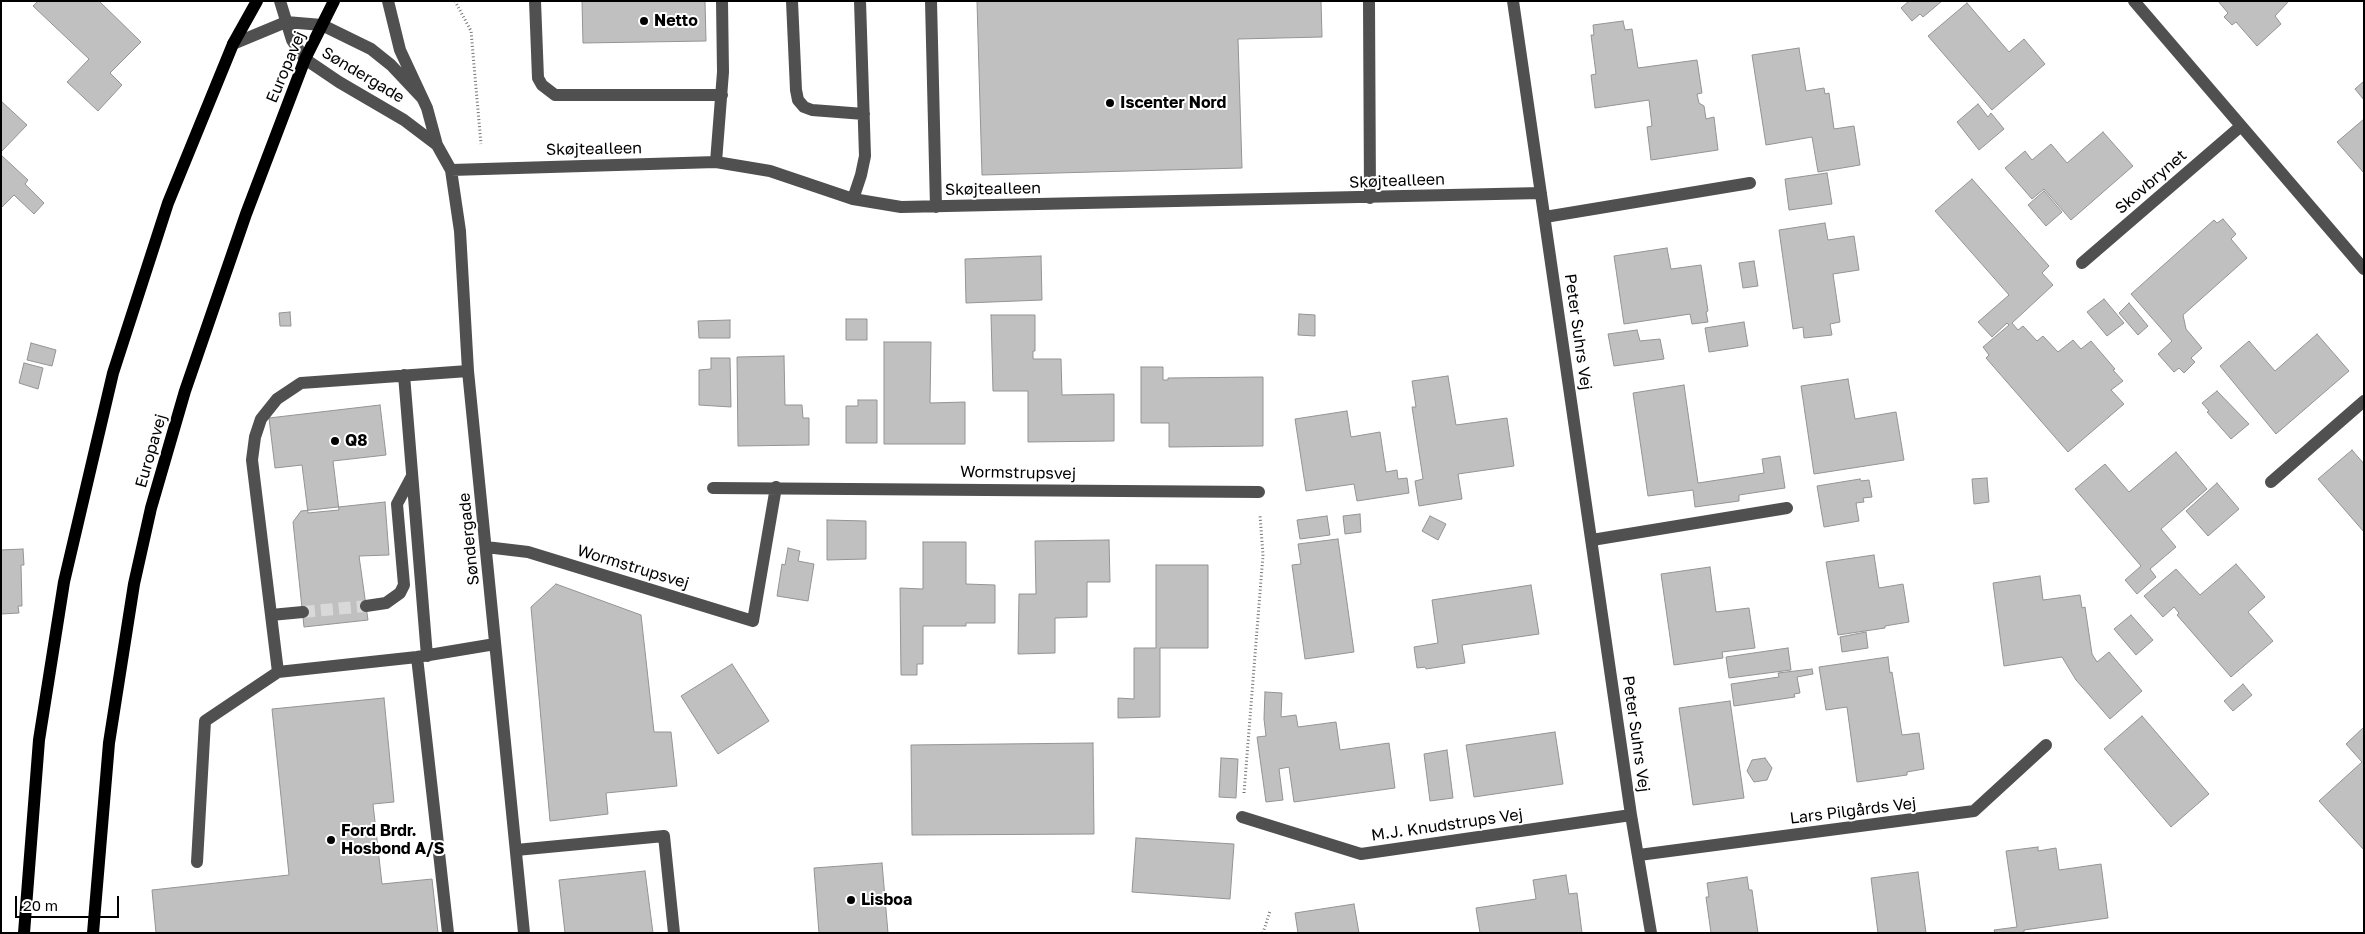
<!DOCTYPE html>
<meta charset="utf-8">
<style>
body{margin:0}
#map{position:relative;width:2365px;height:934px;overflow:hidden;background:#fff;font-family:"Golos Text",sans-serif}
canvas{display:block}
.frame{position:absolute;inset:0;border:2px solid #000;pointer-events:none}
.scale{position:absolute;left:15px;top:896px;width:104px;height:22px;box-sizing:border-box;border:2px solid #000;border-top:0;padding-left:6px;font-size:15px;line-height:18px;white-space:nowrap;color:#000;-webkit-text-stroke:4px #fff;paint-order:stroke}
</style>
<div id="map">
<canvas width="2365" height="934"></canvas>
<div class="frame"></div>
<div class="scale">20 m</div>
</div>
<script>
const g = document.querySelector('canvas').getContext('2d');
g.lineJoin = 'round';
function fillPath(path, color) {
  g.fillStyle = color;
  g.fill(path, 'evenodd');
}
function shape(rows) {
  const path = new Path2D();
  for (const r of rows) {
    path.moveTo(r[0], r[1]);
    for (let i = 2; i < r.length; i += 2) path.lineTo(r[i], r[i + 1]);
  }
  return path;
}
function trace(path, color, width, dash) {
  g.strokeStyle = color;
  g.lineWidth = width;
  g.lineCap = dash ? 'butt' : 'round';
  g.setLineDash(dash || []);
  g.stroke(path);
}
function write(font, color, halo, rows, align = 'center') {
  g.font = font + ' "Golos Text",sans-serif';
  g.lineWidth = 4;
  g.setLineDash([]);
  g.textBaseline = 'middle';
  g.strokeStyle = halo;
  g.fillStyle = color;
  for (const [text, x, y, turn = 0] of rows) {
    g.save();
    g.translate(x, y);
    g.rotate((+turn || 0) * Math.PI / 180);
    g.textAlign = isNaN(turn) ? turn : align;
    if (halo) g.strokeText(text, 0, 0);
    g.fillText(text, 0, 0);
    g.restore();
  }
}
const building = shape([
 [38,1,99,1,141,42,110,73,122,85,98,111,67,82,89,59,33,6,38,1],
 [582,1,705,1,706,41,583,43,582,1],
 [977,1,1321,1,1322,37,1238,39,1242,168,982,175,977,1],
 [1909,1,1942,1,1923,17,1920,14,1912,21,1901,8,1909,1],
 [2218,1,2289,1,2275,16,2281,24,2257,46,2236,22,2232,25,2224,17,2228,13,2218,1],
 [1967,3,2009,52,2024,39,2045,64,1992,110,1928,36,1967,3],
 [1623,21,1625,30,1632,29,1638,68,1697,60,1702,93,1697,94,1699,103,1704,106,1706,119,1714,117,1718,150,1651,160,1647,127,1652,126,1649,100,1595,108,1591,75,1596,74,1591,35,1594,35,1593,25,1623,21],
 [1799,48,1806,91,1824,88,1825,94,1829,93,1834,129,1854,126,1860,165,1818,172,1812,137,1766,145,1752,55,1799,48],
 [2364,81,2364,100,2355,89,2364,81],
 [1,101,27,125,1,152,1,101],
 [1978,104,1988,117,1991,113,2004,129,1979,150,1957,122,1978,104],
 [2364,119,2364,173,2337,142,2364,119],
 [2103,132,2133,166,2071,220,2044,189,2032,199,2005,168,2025,151,2032,160,2051,144,2067,163,2103,132],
 [1,155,28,180,25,184,44,203,34,214,14,195,1,208,1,155],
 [1827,173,1832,204,1789,210,1785,179,1827,173],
 [1972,179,2049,266,2042,273,2053,285,2012,323,2018,330,2023,326,2037,341,2043,336,2058,352,2073,340,2081,349,2091,341,2115,369,2113,370,2123,381,2111,390,2124,404,2068,452,1986,358,1989,355,1983,347,2009,325,2007,323,1992,337,1978,322,2009,295,1935,211,1972,179],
 [2044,191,2062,212,2046,226,2028,205,2044,191],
 [2223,219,2236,234,2231,239,2247,258,2183,315,2186,329,2202,348,2191,358,2195,362,2184,373,2179,368,2174,372,2158,354,2172,341,2131,294,2214,220,2217,223,2223,219],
 [1825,223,1828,240,1854,236,1859,270,1833,274,1840,322,1830,324,1832,335,1804,338,1803,327,1793,329,1779,230,1825,223],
 [1667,248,1671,269,1701,265,1708,311,1706,312,1708,322,1692,324,1690,314,1624,324,1614,256,1667,248],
 [1041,256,1042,300,966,303,965,259,1041,256],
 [1754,261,1758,286,1743,288,1739,263,1754,261],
 [2104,299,2124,323,2107,336,2087,312,2104,299],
 [2129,303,2148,326,2138,335,2119,313,2129,303],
 [290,312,291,326,280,326,279,313,290,312],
 [1299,314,1315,315,1315,336,1298,335,1299,314],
 [991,315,1035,315,1035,351,1033,351,1033,359,1061,359,1062,395,1114,394,1114,441,1028,442,1028,391,993,391,991,315],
 [846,319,867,319,867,340,846,340,846,319],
 [730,320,730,338,699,338,698,321,730,320],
 [1744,322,1748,346,1709,352,1705,328,1744,322],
 [1637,330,1640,341,1660,339,1664,359,1614,366,1608,334,1637,330],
 [2317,334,2349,371,2276,434,2220,366,2249,341,2275,371,2317,334],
 [884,342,931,342,930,403,965,402,965,444,884,444,884,342],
 [31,343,56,350,52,366,27,360,31,343],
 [784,356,785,405,802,405,803,418,809,418,809,445,738,446,737,357,784,356],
 [711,358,730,358,731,407,699,405,699,370,711,369,711,358],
 [24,363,43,368,38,389,19,383,24,363],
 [1141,367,1163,367,1163,380,1168,380,1168,378,1263,377,1263,446,1169,447,1169,423,1141,423,1141,367],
 [1448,376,1456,425,1507,418,1514,466,1458,474,1462,499,1419,506,1415,481,1423,479,1412,407,1416,407,1412,381,1448,376],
 [1848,379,1855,419,1896,412,1904,460,1814,474,1801,386,1848,379],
 [1684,385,1698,483,1764,473,1762,459,1780,456,1785,488,1739,495,1739,501,1695,507,1693,490,1648,496,1633,393,1684,385],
 [2217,391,2249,424,2231,439,2207,412,2209,411,2202,403,2217,391],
 [858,400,877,400,877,443,846,443,846,406,858,406,858,400],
 [380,405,386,455,333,461,339,510,308,513,302,465,275,468,269,418,380,405],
 [1347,411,1351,437,1380,432,1386,472,1397,470,1398,479,1407,478,1409,493,1357,501,1354,484,1306,491,1295,419,1347,411],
 [2352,450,2364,464,2364,532,2318,479,2352,450],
 [2176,452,2207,489,2161,529,2176,547,2150,569,2156,577,2137,594,2125,580,2141,566,2075,489,2105,464,2129,492,2176,452],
 [1987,478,1989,502,1974,504,1972,479,1987,478],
 [1860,479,1861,481,1869,480,1872,497,1863,498,1864,502,1856,503,1859,521,1824,527,1817,486,1860,479],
 [2217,483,2239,509,2208,536,2186,511,2217,483],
 [385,502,389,555,359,556,368,620,304,627,293,522,301,511,385,502],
 [1360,514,1361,532,1345,534,1343,516,1360,514],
 [1327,516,1330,535,1300,539,1297,520,1327,516],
 [1430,516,1446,524,1438,540,1422,531,1430,516],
 [827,520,866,521,866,559,827,560,827,520],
 [1338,539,1354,652,1305,659,1292,565,1301,564,1298,544,1338,539],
 [1109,540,1110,582,1087,582,1087,617,1055,618,1055,653,1018,654,1019,594,1036,594,1035,541,1109,540],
 [923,542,966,542,966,584,995,585,995,623,966,623,966,626,923,626,923,664,917,664,917,675,901,675,900,588,923,589,923,542],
 [788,548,800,551,798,561,814,564,808,601,777,596,782,564,785,565,788,548],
 [23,549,24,565,21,565,22,606,18,606,19,613,1,614,1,550,23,549],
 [1874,555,1879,588,1903,584,1909,622,1885,626,1885,628,1838,635,1826,562,1874,555],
 [2236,564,2265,597,2248,612,2273,641,2231,677,2177,615,2179,613,2174,607,2163,617,2144,596,2176,569,2200,595,2236,564],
 [1156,565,1208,565,1208,648,1160,648,1160,717,1118,718,1118,698,1134,699,1134,648,1156,648,1156,565],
 [1710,567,1716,612,1749,608,1755,648,1722,652,1723,658,1674,665,1661,574,1710,567],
 [2040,576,2043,600,2080,595,2082,608,2085,607,2092,654,2097,662,2109,652,2142,691,2110,719,2076,680,2062,657,2004,666,1993,583,2040,576],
 [556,584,641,615,654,732,671,732,677,786,606,793,608,814,550,821,531,607,556,584],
 [1531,585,1539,634,1462,645,1465,663,1426,669,1425,667,1417,668,1414,647,1438,643,1432,600,1531,585],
 [2131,615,2153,640,2136,655,2114,629,2131,615],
 [1866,632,1868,648,1842,652,1840,637,1866,632],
 [1788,648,1791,670,1729,678,1726,657,1788,648],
 [1888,657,1890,673,1892,672,1902,735,1919,733,1924,769,1907,772,1907,775,1857,782,1847,707,1826,710,1819,667,1888,657],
 [732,664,769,721,718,754,681,696,732,664],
 [1812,669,1813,674,1797,677,1800,693,1794,694,1795,697,1734,706,1731,684,1779,677,1778,673,1812,669],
 [2243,684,2252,695,2233,711,2224,701,2243,684],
 [1265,692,1282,693,1281,717,1296,715,1298,727,1336,722,1340,750,1389,743,1395,788,1294,802,1289,767,1279,769,1283,800,1266,802,1257,737,1266,736,1264,719,1265,692],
 [384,698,394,802,373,804,382,884,432,879,438,933,156,933,152,890,289,875,272,709,384,698],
 [1730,701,1744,798,1693,805,1679,708,1730,701],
 [2142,716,2209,794,2171,827,2104,749,2142,716],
 [2364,727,2364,850,2319,801,2362,762,2346,744,2364,727],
 [1555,732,1563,784,1474,797,1466,745,1555,732],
 [1093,743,1094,834,912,835,911,745,1093,743],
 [1447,750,1453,798,1430,801,1424,754,1447,750],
 [1221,758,1238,759,1236,798,1219,797,1221,758],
 [1765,758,1772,768,1767,780,1754,782,1747,771,1752,760,1765,758],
 [1136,838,1234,844,1230,899,1132,892,1136,838],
 [2038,847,2038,851,2056,848,2059,870,2101,864,2108,918,2024,930,2024,933,1995,933,1994,930,2017,927,2006,851,2038,847],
 [882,863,888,933,819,933,814,868,882,863],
 [645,871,653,933,565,933,559,880,645,871],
 [1918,872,1926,933,1878,933,1871,878,1918,872],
 [1566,875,1569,894,1577,893,1582,933,1480,933,1476,908,1536,899,1533,880,1566,875],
 [1747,877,1749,890,1752,890,1758,933,1711,933,1706,897,1709,897,1707,883,1747,877],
 [1354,904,1359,933,1298,933,1295,913,1354,904]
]);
fillPath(building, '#c0c0c0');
trace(building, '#949494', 1);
trace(shape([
 [303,612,366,606]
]), '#d9d9d9', 12, [12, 6]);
trace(shape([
 [455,1,471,31,481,144],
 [1244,793,1263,555,1260,515],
 [1263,933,1270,911]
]), '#727272', 3, [1, 2.5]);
trace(shape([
 [280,1,292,40,305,59,339,82,404,120,437,145,451,170,460,231,468,371,524,933],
 [388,1,400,50,427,108,437,145],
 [535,1,538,78,542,85,555,95,722,95],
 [792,1,796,90,798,100,804,107,812,110,864,114],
 [931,1,936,207],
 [1369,1,1370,198],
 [1513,1,1631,815,1651,933],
 [2134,1,2364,269],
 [233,44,286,22,322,25,371,49,391,65,423,99],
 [716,162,723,72,722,1],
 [451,170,716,162,770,171,853,199,901,207,1541,193],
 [853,199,861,175,865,156,860,1],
 [1545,217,1750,183],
 [2082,263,2241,126],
 [404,375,427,656],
 [2271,482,2364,401],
 [713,488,1259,492],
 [1592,540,1787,508],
 [486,547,528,552,753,621,776,487],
 [366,606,386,603,400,593,404,585,397,504,412,476],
 [271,615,303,612],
 [417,657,448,933],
 [278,672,252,460,255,437,261,419,277,399,301,383,468,371],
 [1242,817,1361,854,1631,815],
 [516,850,664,836,674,933],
 [1639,855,1974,811,2046,745],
 [197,862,205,721,278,672,417,657,495,644]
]), '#505050', 12);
trace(shape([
 [24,933,39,740,64,582,113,373,168,203,233,44,257,1],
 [93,933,109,743,134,584,151,508,185,391,246,214,305,59,334,1]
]), '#000', 12);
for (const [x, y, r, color] of [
 [644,21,5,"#000"],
 [1110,103,5,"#000"],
 [335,441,5,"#000"],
 [331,840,5,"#000"],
 [851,900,5,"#000"]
]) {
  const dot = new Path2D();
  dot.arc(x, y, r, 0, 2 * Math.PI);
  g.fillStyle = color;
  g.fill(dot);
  trace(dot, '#fff', 2);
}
write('bold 16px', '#000', '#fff', [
 ["Netto",654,21],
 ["Iscenter Nord",1120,103],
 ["Q8",345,441],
 ["Ford Brdr.",341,831],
 ["Hosbond A/S",341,849],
 ["Lisboa",861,900]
], 'left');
write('16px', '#000', '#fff', [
 ["Europavej",286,67,-67],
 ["Søndergade",363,75,31],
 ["Skøjtealleen",594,149,-1],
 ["Skøjtealleen",1397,181,-2],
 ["Skovbrynet",2151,182,-41],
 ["Skøjtealleen",993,189,-1],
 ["Peter Suhrs Vej",1578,332,82],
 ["Europavej",151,451,-74],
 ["Wormstrupsvej",1018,473,1],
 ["Søndergade",469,539,-96],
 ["Wormstrupsvej",633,567,17],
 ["Peter Suhrs Vej",1636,734,82],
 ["Lars Pilgårds Vej",1853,811,-7],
 ["M.J. Knudstrups Vej",1447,825,-8]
]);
</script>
